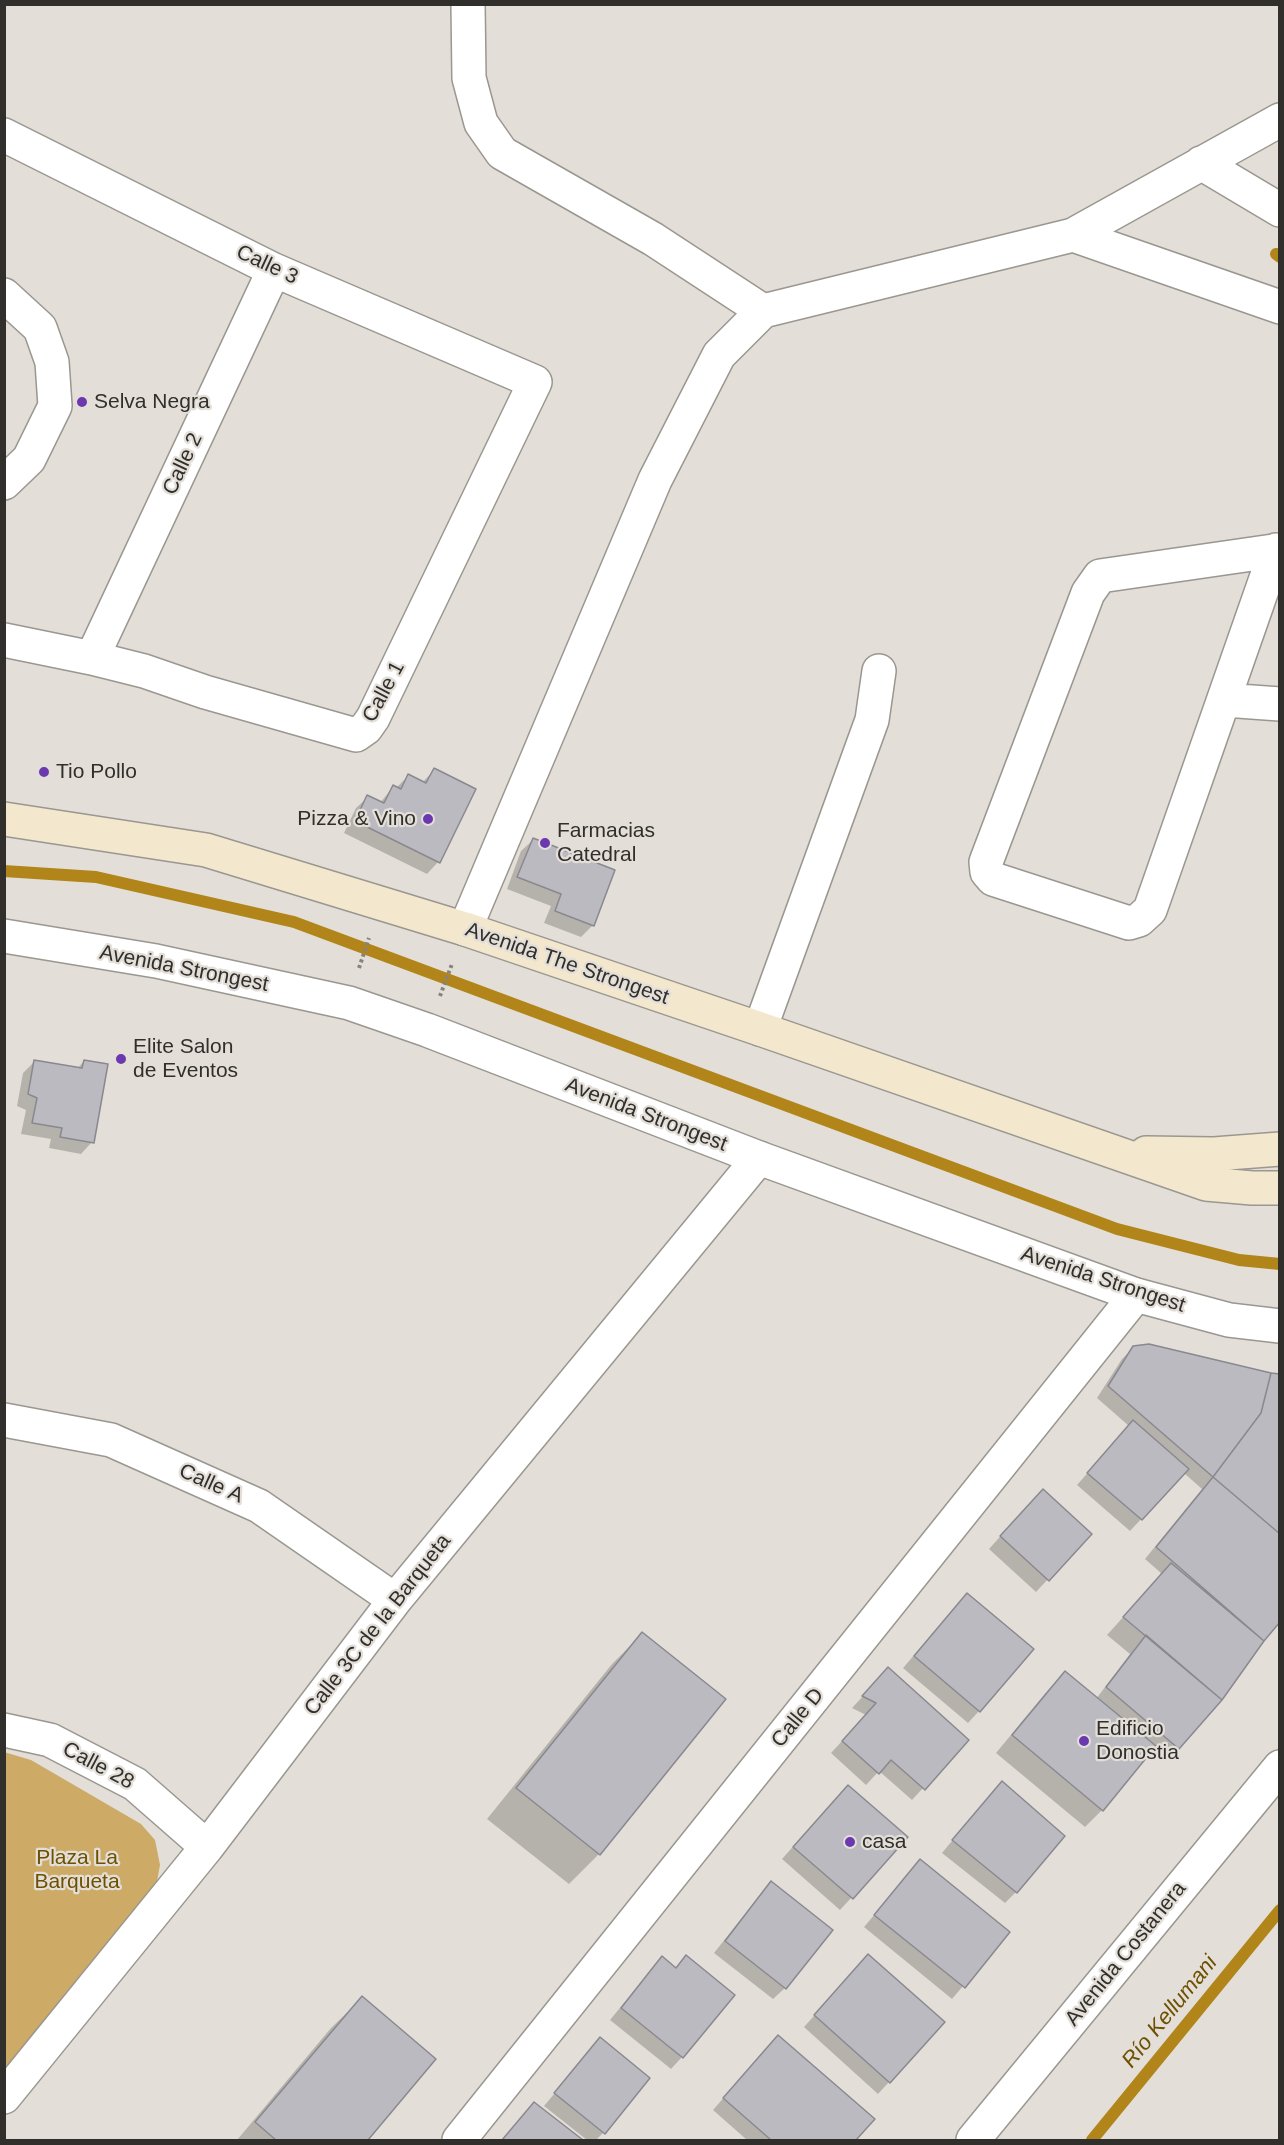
<!DOCTYPE html>
<meta charset="utf-8">
<style>
body{margin:0}
#map{position:relative;width:1284px;height:2145px;overflow:hidden;background:#e3dfd8;font-family:Helvetica,sans-serif}
canvas{display:block}
.frame{position:absolute;inset:0;border:6px solid #312f2c;pointer-events:none}
</style>
<div id="map">
<canvas width="1284" height="2145"></canvas>
<div class="frame"></div>
</div>
<script>
const g = document.querySelector('canvas').getContext('2d');
g.lineJoin = 'round';
function fillPath(path, color) {
  g.fillStyle = color;
  g.fill(path, 'evenodd');
}
function shape(rows) {
  const path = new Path2D();
  for (const r of rows) {
    path.moveTo(r[0], r[1]);
    for (let i = 2; i < r.length; i += 2) path.lineTo(r[i], r[i + 1]);
  }
  return path;
}
function trace(path, color, width, dash) {
  g.strokeStyle = color;
  g.lineWidth = width;
  g.lineCap = dash ? 'butt' : 'round';
  g.setLineDash(dash || []);
  g.stroke(path);
}
function write(font, color, halo, rows, align = 'center') {
  g.font = font + ' Helvetica,sans-serif';
  g.lineWidth = 4.5;
  g.setLineDash([]);
  g.textBaseline = 'middle';
  g.strokeStyle = halo;
  g.fillStyle = color;
  for (const [text, x, y, turn = 0] of rows) {
    g.save();
    g.translate(x, y);
    g.rotate((+turn || 0) * Math.PI / 180);
    g.textAlign = isNaN(turn) ? turn : align;
    if (halo) g.strokeText(text, 0, 0);
    g.fillText(text, 0, 0);
    g.restore();
  }
}
fillPath(shape([
 [4,1752,31,1760,141,1824,155,1840,160,1865,156,1887,9,2064,5,2066]
]), '#cdaa65');
fillPath(shape([
 [434,770,474,790,438,862,427,874,344,833,356,808,368,797,380,803,393,787,396,788,408,776,422,783],
 [533,840,593,925,581,937,544,923,551,906,507,889,521,851],
 [35,1061,77,1069,84,1061,92,1142,81,1154,49,1148,51,1139,21,1134,26,1110,17,1106,23,1073],
 [1134,1347,1271,1375,1263,1640,1221,1699,1178,1748,1167,1759,1153,1748,1102,1810,1085,1827,996,1753,1048,1690,1065,1673,1096,1699,1130,1654,1107,1635,1162,1574,1145,1559,1202,1489,1184,1473,1130,1531,1077,1485,1129,1426,1097,1398,1122,1359],
 [1031,1502,1090,1534,1036,1592,989,1549],
 [956,1606,979,1711,968,1723,903,1668],
 [642,1634,599,1854,569,1884,487,1819,612,1664],
 [877,1681,967,1740,912,1800,879,1771,866,1785,831,1753,866,1715,852,1708],
 [990,1795,1016,1892,1005,1903,942,1853],
 [836,1798,906,1838,840,1910,782,1859],
 [920,1861,1008,1933,952,1999,864,1927],
 [771,1883,785,1988,773,1999,714,1953,760,1895],
 [687,1957,682,2057,671,2069,610,2020,651,1970,675,1969],
 [857,1968,889,2082,878,2094,804,2027],
 [362,1998,434,2059,366,2140,237,2140,331,2028],
 [600,2039,648,2078,603,2133,596,2140,587,2140,544,2106],
 [767,2048,872,2119,854,2140,747,2140,713,2110],
 [534,2104,580,2140,502,2140]
]), '#0003');
trace(shape([
 [1276,254,1280,257],
 [4,871,96,877,294,922,1117,1229,1239,1260,1280,1264],
 [1092,2140,1280,1910]
]), '#b1851a', 12);
const building = shape([
 [434,768,476,789,440,863,355,821,367,795,384,803,393,785,401,789,408,774,426,783,434,768],
 [533,838,615,870,594,926,555,911,561,894,517,877,533,838],
 [34,1060,82,1068,84,1060,108,1064,94,1143,60,1137,62,1128,32,1123,37,1098,28,1094,34,1060],
 [1149,1344,1271,1373,1261,1413,1213,1477,1108,1386,1133,1346,1149,1344],
 [1271,1373,1280,1374,1280,1534,1213,1477,1261,1413,1271,1373],
 [1133,1420,1189,1469,1142,1520,1087,1473,1133,1420],
 [1213,1477,1280,1534,1280,1622,1264,1641,1156,1547,1213,1477],
 [1043,1489,1092,1534,1049,1581,1000,1536,1043,1489],
 [1171,1563,1264,1641,1222,1700,1123,1617,1171,1563],
 [967,1593,1034,1649,980,1712,914,1656,967,1593],
 [642,1632,726,1699,600,1855,516,1788,642,1632],
 [1146,1635,1222,1700,1179,1749,1106,1687,1146,1635],
 [888,1667,969,1740,925,1790,891,1760,879,1774,842,1741,876,1703,862,1696,888,1667],
 [1065,1671,1156,1746,1103,1811,1012,1735,1065,1671],
 [1002,1781,1065,1836,1017,1893,952,1840,1002,1781],
 [848,1785,908,1837,853,1899,793,1847,848,1785],
 [920,1859,1010,1932,965,1988,874,1915,920,1859],
 [771,1881,833,1930,786,1989,725,1941,771,1881],
 [868,1954,945,2022,890,2083,814,2015,868,1954],
 [686,1955,735,1995,683,2058,621,2008,662,1956,676,1968,686,1955],
 [362,1996,436,2059,368,2140,276,2140,255,2122,362,1996],
 [778,2035,875,2119,856,2140,771,2140,723,2098,778,2035],
 [600,2037,650,2078,605,2134,554,2093,600,2037],
 [534,2102,583,2140,502,2140,534,2102]
]);
fillPath(building, '#bcbac1');
trace(building, '#8a888f', 1.5);
const minor = shape([
 [468,4,469,78,481,123,502,153,653,239,763,311],
 [4,135,274,270,535,382,373,718,366,728,356,735,205,692,144,671,92,658,4,640],
 [1201,163,1280,210],
 [1073,235,1280,307],
 [1276,550,1150,910,1139,920,1129,923,993,879,987,872,986,862,1088,593,1100,576,1280,550],
 [92,658,274,270],
 [1224,700,1280,704],
 [465,929,655,480,719,355,763,311,1073,235,1280,120],
 [760,1029,872,720,879,671],
 [4,1420,111,1440,259,1506,395,1600],
 [4,1730,50,1740,135,1784,207,1847],
 [4,2097,207,1847,395,1600,759,1158],
 [459,2140,1136,1295]
]);
const tertiary = shape([
 [4,295,40,328,52,362,55,406,29,459,4,483],
 [4,936,156,961,349,1003,427,1030,759,1158,1136,1295,1229,1320,1280,1326],
 [973,2140,1280,1767]
]);
const secondary = shape([
 [4,819,206,850,465,929,760,1029,1206,1184,1252,1188,1280,1188],
 [1146,1153,1214,1154,1280,1149]
]);
trace(minor, '#9a9790', 36);
trace(tertiary, '#9a9790', 36);
trace(secondary, '#9a9790', 36);
trace(shape([
 [359,968,369,938],
 [440,996,452,964]
]), '#86837f', 4, [3, 3]);
trace(minor, '#fff', 33);
trace(tertiary, '#fff', 33);
trace(secondary, '#f3e7ce', 33);
for (const [x, y, r, color] of [
 [82,402,6,"#6b38af"],
 [44,772,6,"#6b38af"],
 [428,819,6,"#6b38af"],
 [545,843,6,"#6b38af"],
 [121,1059,6,"#6b38af"],
 [1084,1741,6,"#6b38af"],
 [850,1842,6,"#6b38af"]
]) {
  const dot = new Path2D();
  dot.arc(x, y, r, 0, 2 * Math.PI);
  g.fillStyle = color;
  g.fill(dot);
  trace(dot, '#e3dfd8', 2);
}
write('21px', '#312f2c', '#e3dfd8', [
 ["Calle 3",267,265,25],
 ["Calle 2",183,464,-65],
 ["Calle 1",384,692,-62],
 ["Avenida The Strongest",567,964,19],
 ["Avenida Strongest",184,969,11],
 ["Avenida Strongest",646,1115,21],
 ["Avenida Strongest",1103,1280,18],
 ["Calle A",211,1484,24],
 ["Calle 3C de la Barqueta",378,1625,-52],
 ["Calle D",798,1718,-51],
 ["Calle 28",98,1766,28],
 ["Avenida Costanera",1126,1954,-51]
]);
write('21px', '#312f2c', '#e3dfd8', [
 ["Selva Negra",94,402],
 ["Tio Pollo",56,772],
 ["Pizza & Vino",416,819,"right"],
 ["Farmacias",557,831],
 ["Catedral",557,855],
 ["Elite Salon",133,1047],
 ["de Eventos",133,1071],
 ["Edificio",1096,1729],
 ["Donostia",1096,1753],
 ["casa",862,1842]
], 'left');
write('21px', '#6e5100', '#e3dfd8', [
 ["Plaza La",77,1858],
 ["Barqueta",77,1882]
]);
write('italic 22px', '#6e5000', '#e3dfd8', [
 ["Río Kellumani",1170,2012,-51]
]);
</script>
